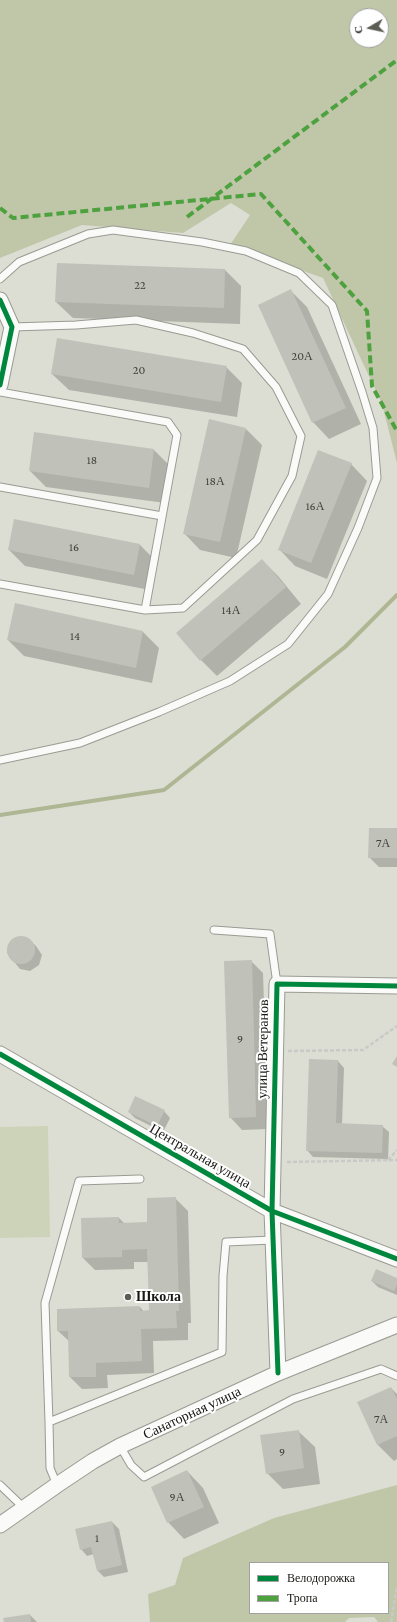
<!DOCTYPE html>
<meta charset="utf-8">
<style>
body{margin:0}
#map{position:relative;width:397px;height:1622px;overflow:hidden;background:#dcded3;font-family:"Crimson Pro",serif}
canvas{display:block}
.legend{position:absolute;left:249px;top:1562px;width:140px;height:52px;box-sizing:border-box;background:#fff;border:1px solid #a2a3a0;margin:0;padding:5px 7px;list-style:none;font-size:12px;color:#161811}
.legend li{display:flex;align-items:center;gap:8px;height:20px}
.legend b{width:20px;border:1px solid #a2a3a0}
.north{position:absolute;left:349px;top:8px;width:40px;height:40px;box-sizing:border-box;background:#fff;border:1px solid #a2a3a0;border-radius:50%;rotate:261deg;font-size:11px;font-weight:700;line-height:16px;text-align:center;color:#161811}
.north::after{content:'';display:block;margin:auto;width:14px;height:18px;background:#5b5d55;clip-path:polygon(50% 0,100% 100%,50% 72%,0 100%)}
</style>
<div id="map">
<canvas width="397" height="1622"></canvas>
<ul class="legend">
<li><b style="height:5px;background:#00873e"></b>Велодорожка</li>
<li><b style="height:5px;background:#4ea13f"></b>Тропа</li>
</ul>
<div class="north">С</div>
</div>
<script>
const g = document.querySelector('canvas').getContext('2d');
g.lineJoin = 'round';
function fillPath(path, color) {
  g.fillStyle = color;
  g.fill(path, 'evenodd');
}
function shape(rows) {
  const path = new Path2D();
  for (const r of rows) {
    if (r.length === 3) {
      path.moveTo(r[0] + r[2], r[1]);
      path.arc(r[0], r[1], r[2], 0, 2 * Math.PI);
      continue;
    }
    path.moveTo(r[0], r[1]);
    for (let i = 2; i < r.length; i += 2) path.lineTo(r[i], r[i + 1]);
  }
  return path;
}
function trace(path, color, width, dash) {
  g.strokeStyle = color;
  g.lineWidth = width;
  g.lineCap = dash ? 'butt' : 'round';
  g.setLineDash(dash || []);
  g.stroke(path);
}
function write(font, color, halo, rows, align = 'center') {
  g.font = font + ' "Crimson Pro",serif';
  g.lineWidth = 4;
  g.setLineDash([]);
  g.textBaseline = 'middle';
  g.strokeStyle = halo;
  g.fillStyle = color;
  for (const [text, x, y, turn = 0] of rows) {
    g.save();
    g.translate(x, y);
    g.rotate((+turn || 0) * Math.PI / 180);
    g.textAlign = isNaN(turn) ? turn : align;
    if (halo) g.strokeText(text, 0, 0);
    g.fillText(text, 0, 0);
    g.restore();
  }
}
fillPath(shape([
 [48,1126,50,1237,0,1238,0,1127]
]), '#cdd3b9');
fillPath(shape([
 [0,0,397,0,397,463,382,404,323,278,230,245,250,215,231,203,183,233,82,225,0,258],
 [357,16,381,16,381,40,357,40],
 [397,1485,397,1622,378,1622,374,1617,349,1618,345,1622,150,1622,148,1594,175,1585,183,1558,274,1518],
 [250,1563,388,1563,388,1613,250,1613]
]), '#c0c7a9');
fillPath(shape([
 [225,270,241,286,240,324,73,318,56,302],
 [291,291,307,307,361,424,329,439,313,422],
 [226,367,242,383,237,417,69,390,52,374],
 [246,429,262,445,236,558,200,550,184,533],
 [35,434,154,450,170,466,165,503,46,487,30,471],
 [351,464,367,481,327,579,295,566,279,549],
 [140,545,156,561,150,590,25,566,9,550],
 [262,560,278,576,301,604,217,676,201,660],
 [143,632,159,648,152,683,24,656,8,640],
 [397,829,397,867,379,867,369,857],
 [19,937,29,939,36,946,42,955,39,965,30,971,20,969,7,953,10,942],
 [251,961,263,973,268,1129,242,1130,230,1117],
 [338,1061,344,1068,342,1125,382,1126,389,1132,388,1159,313,1157,307,1150],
 [164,1111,170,1118,163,1132,135,1118,129,1112],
 [175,1198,188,1211,191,1323,188,1323,188,1340,153,1341,154,1373,107,1375,108,1388,82,1389,70,1377,69,1341,58,1331,140,1307,144,1312,150,1311,148,1262,134,1262,134,1269,95,1270,83,1258,82,1219,119,1218,125,1224,148,1223],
 [397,1279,397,1295,378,1287,372,1281],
 [391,1388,397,1394,397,1459,394,1461,378,1445],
 [298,1431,315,1447,320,1484,283,1489,267,1473],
 [187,1471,203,1488,219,1523,184,1539,168,1522],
 [112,1522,119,1529,128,1572,104,1577,98,1571,94,1554,87,1556,81,1549],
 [30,1615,37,1622,5,1622]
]), '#0003');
trace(shape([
 [0,815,164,790,345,647,397,595]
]), '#aeb693', 4);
fillPath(shape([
 [57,263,225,269,224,308,55,302],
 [291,289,346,408,312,423,258,305],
 [57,338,227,366,221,402,51,374],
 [209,419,246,428,220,542,183,534],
 [34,432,154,449,149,488,29,471],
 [318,450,352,463,311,563,278,550],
 [14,519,140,544,134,575,8,550],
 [262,559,286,587,200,661,176,633],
 [15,603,143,631,136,668,7,640],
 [369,828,397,828,397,858,368,858],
 [21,950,14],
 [252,960,256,1117,229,1118,224,961],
 [397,1056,397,1067,392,1064],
 [309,1059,338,1060,336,1123,383,1125,382,1153,306,1151],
 [135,1096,165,1110,157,1126,128,1112],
 [176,1197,179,1311,176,1311,177,1328,141,1329,142,1361,96,1363,96,1377,69,1377,68,1331,57,1331,57,1309,140,1306,140,1311,149,1310,147,1249,122,1250,122,1257,82,1258,81,1218,119,1217,119,1223,147,1222,147,1198],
 [376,1269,397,1278,397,1285,394,1291,371,1281],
 [391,1387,397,1399,397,1436,377,1445,357,1402],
 [299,1430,304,1468,266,1474,260,1435],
 [187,1470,204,1507,167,1523,151,1487],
 [112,1521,122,1565,97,1571,91,1547,80,1550,75,1529],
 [30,1614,31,1622,4,1622,3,1618]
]), '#c0c2ba');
const lane = shape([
 [0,279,19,262,88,234,113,230,202,242,246,251,299,273,332,305,362,392,373,428,377,478,358,528,328,594,288,644,230,681,159,712,80,743,0,760],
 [0,392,168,422,177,435,145,610],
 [0,487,162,516],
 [0,584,145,610,183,608,257,540,292,476,301,436,276,387,243,349,193,333,136,320,76,325,12,327],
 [214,930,270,934,277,984],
 [49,1422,45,1303,79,1181,140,1179],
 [120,1446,131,1465,144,1477,293,1399,381,1369,397,1376],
 [0,1485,24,1508],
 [57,1485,50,1468,49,1422,222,1352,223,1276,226,1242,273,1240]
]);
const street = shape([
 [0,300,12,327,0,385],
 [0,1054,272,1211,397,1259],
 [278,1373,272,1211,277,984,397,986],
 [0,1525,57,1485,93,1461,120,1446,278,1373,397,1325]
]);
trace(lane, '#999b93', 9);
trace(street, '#999b93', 17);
trace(shape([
 [288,1051,363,1050,397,1026],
 [388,1160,397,1150],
 [287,1162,397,1160],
 [391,1622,397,1586]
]), '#c9cac7', 2.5, [4, 2]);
trace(lane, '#fafaf8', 7);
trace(street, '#fafaf8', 15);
trace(shape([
 [0,208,13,218,261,194,367,311,372,386,397,431],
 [187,217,397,60]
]), '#4ea13f', 4, [8, 4]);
trace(shape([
 [0,300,12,327,0,385],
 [0,1054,272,1211,397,1259],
 [278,1373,272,1211,277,984,397,986]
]), '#00873e', 5);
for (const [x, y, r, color] of [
 [128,1297,4,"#5b5d55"]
]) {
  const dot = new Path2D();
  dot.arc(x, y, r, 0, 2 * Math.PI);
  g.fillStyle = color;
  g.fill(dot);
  trace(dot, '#fff', 1.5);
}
write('12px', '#40423b', null, [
 ["22",140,285],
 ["20А",302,356],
 ["20",139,370],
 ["18",92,460],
 ["18А",215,481],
 ["16А",315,506],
 ["16",74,547],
 ["14А",231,610],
 ["14",75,636],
 ["7А",383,843],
 ["9",240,1039],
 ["7А",381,1419],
 ["9",282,1452],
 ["9А",177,1497],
 ["1",97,1538]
]);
write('14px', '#161811', '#fff', [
 ["улица Ветеранов",263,1049,-89],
 ["Центральная улица",200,1156,30],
 ["Санаторная улица",192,1413,-25]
]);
write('bold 14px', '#161811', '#fff', [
 ["Школа",136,1297]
], 'left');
</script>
